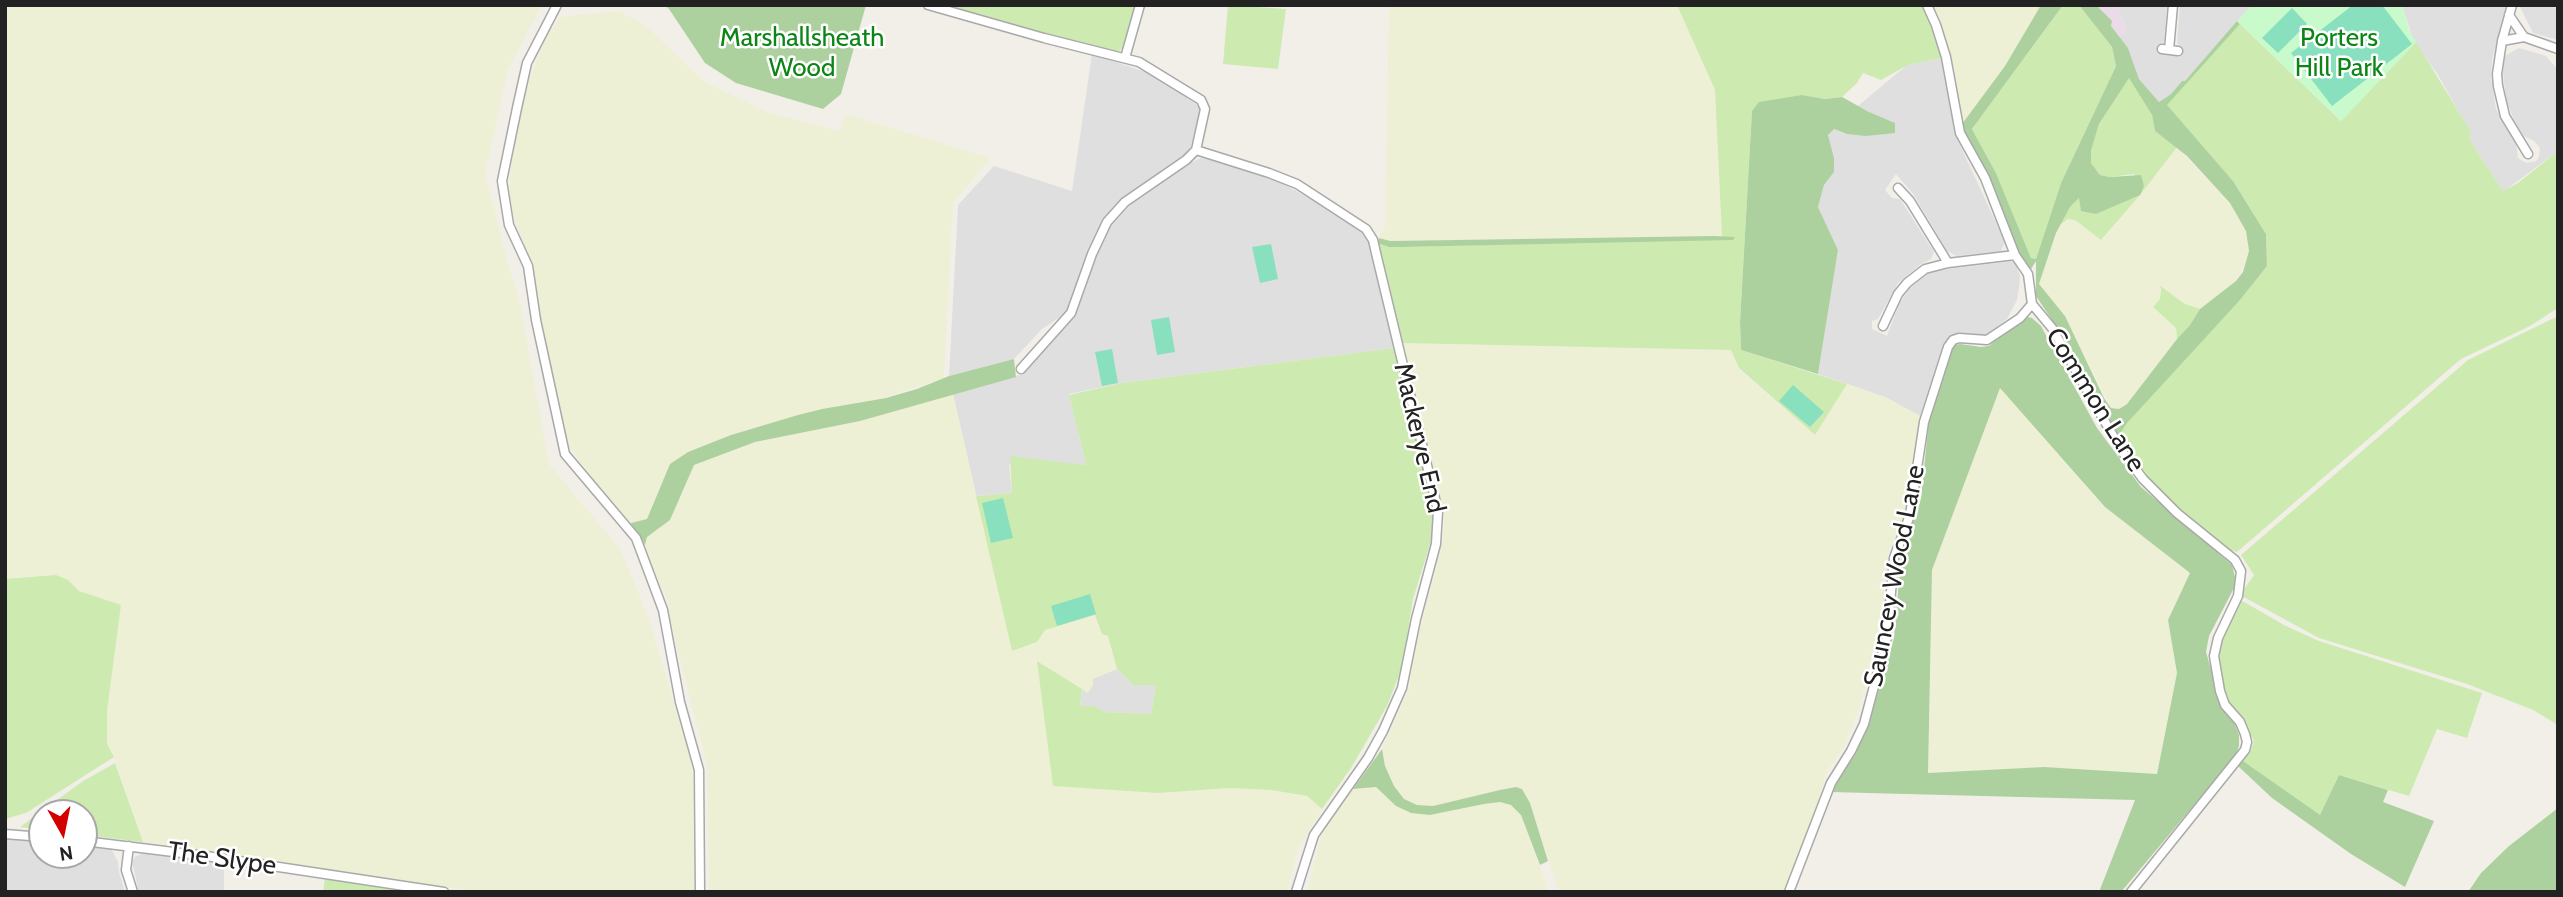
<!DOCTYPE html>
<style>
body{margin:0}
#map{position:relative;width:2563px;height:897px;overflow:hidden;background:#f2efe9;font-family:Cabin,sans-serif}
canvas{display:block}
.frame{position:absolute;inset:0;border:7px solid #222;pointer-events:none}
.north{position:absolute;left:28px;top:799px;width:70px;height:70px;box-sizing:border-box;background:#fff;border:2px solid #a7a7a7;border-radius:50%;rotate:171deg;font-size:19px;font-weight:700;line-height:28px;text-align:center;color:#222}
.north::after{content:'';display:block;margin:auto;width:24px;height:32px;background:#d40000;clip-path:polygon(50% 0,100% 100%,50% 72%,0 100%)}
</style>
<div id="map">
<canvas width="2563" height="897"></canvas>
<div class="frame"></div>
<div class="north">N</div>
</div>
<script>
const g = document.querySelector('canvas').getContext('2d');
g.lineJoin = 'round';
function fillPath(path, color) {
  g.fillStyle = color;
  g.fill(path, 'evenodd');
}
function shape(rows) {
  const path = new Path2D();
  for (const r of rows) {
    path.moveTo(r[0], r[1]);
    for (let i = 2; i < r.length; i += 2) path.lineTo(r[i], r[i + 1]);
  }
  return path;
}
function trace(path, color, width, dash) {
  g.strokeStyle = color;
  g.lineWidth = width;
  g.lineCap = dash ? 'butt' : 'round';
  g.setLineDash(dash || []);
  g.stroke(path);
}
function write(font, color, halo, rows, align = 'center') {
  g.font = font + ' Cabin,sans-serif';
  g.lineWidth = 5;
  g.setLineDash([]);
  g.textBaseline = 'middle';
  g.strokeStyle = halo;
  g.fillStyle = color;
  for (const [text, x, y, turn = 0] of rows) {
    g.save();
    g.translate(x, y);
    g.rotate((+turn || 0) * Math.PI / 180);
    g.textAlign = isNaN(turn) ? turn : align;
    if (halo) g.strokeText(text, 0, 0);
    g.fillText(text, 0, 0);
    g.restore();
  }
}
fillPath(shape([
 [2116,5,2167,5,2164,42,2160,45,2159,53,2179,56,2181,47,2177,43,2180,5,2252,5,2185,81,2182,81,2171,94,2159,102,2139,79,2128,48,2119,37,2127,32],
 [2402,5,2506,5,2492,60,2491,77,2496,109,2516,144,2518,158,2526,163,2536,161,2539,157,2540,148,2534,141,2524,136,2515,123,2506,100,2503,72,2505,56,2519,48,2546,56,2558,70,2558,151,2503,192,2472,144,2469,138,2470,132,2438,75,2413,40],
 [2519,5,2554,5,2558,7,2558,40,2533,33],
 [1092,54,1154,75,1201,108,1190,150,1184,159,1110,214,1071,306,1063,315,1042,329,1014,359,949,376,958,205,994,166,1072,191],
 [1942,58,1958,141,2005,242,2001,251,1957,256,1947,251,1914,195,1896,174,1885,190,1892,198,1900,199,1934,252,1931,259,1921,264,1898,283,1878,319,1872,321,1872,329,1887,336,1900,302,1911,287,1927,274,1939,270,2015,261,2020,277,2019,288,2017,300,2007,319,1988,334,1950,340,1943,345,1920,416,1885,397,1818,374,1838,250,1818,207,1824,185,1834,172,1834,158,1828,135,1833,129,1847,134,1869,112,1858,106,1907,65],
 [1201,158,1236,163,1278,181,1334,212,1361,231,1372,249,1394,348,1122,383,1069,394,1086,465,1009,464,1012,493,976,496,953,394,1023,374,1076,312,1100,245,1109,228,1137,198,1190,163],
 [1117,669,1133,685,1156,685,1151,714,1105,712,1094,706,1080,706,1082,689,1087,693,1092,679],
 [5,839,42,841,42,855,84,855,84,845,111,848,118,862,119,872,125,892,5,892],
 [144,853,224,862,224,892,139,892,132,862,135,857]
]), '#e0dfdf');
fillPath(shape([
 [2096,5,2116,5,2127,32,2119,37,2111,26,2111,21]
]), '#ebdbe8');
fillPath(shape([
 [5,5,542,5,508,69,485,174,509,267,518,293,549,464,620,549,648,616,690,757,695,788,694,892,478,892,143,842,115,760,107,744,107,711,121,606,34,576,5,579],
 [1389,5,1677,5,1715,90,1722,237,1713,236,1390,241,1379,238,1385,225],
 [1931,5,2041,5,2005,66,1962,124,1947,47],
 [619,11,645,25,705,82,765,111,839,131,846,114,991,158,953,203,944,378,883,398,822,409,798,415,731,435,688,452,658,489,654,508,647,519,631,523,600,490,571,449,562,422,539,319,533,265,508,204,511,166,525,93,543,43,560,17],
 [2177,147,2230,203,2246,231,2249,251,2246,263,2236,281,2200,309,2185,304,2160,286,2160,299,2153,307,2176,328,2177,339,2127,404,2119,409,2111,408,2065,316,2039,284,2060,225,2068,219,2075,220,2102,240],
 [1400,343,1731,350,1739,369,1814,435,1847,384,1885,397,1920,416,1910,498,1903,520,1890,547,1886,563,1884,604,1860,706,1843,749,1827,771,1808,836,1785,892,1559,892,1530,803,1516,787,1433,806,1417,805,1404,799,1394,786,1385,766,1382,749,1409,690,1412,659,1441,550,1444,528,1443,511],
 [2000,387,2105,507,2190,573,2168,620,2177,673,2157,775,2044,767,1928,774,1932,570],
 [953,394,1012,651,1037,642,1045,630,1095,615,1102,634,1108,636,1117,669,1093,679,1093,685,1088,693,1037,661,1158,793,1230,788,1271,790,1307,796,1322,809,1297,851,1287,892,709,892,707,766,670,619,668,600,651,568,645,545,647,537,670,520,694,465,755,442,860,421],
 [1364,786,1376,787,1396,806,1431,815,1484,804,1500,802,1511,805,1521,815,1549,892,1307,892,1320,839,1332,815,1353,789]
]), '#eef0d5');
fillPath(shape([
 [943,5,1135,5,1123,48,1116,53],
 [1228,5,1286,9,1278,69,1223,64],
 [1677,5,1923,5,1933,28,1942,58,1908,65,1881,80,1863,73,1857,83,1842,97,1825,99,1802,95,1752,111,1740,322,1741,350,1847,384,1815,435,1739,368,1731,350,1400,343,1377,243,1389,247,1402,247,1734,238,1722,237,1715,90],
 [2063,5,2079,5,2085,12,2112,47,2116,66,2061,183,2036,259,2031,258,1996,173,1972,129],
 [2240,24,2341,121,2416,42,2468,127,2471,132,2469,138,2476,150,2503,191,2518,183,2558,151,2558,308,2530,326,2461,359,2237,552,2230,550,2161,493,2139,469,2117,438,2128,422,2267,266,2266,234,2233,181,2166,105],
 [2129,77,2152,115,2155,131,2177,147,2140,195,2101,240,2075,220,2068,219,2060,225,2070,207,2079,198,2111,207,2140,194,2134,174,2110,177,2100,175,2091,163,2091,151,2099,124],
 [2159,285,2185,304,2200,309,2190,325,2177,339,2176,328,2153,307,2160,299,2161,289],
 [2558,316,2558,725,2533,710,2467,684,2319,638,2240,595,2254,575,2241,555,2468,360],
 [1394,348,1434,515,1435,528,1413,599,1402,668,1387,706,1351,768,1322,809,1307,796,1271,790,1230,788,1158,793,1053,786,1037,661,1082,689,1080,706,1094,706,1105,712,1151,714,1156,685,1133,685,1117,669,1108,636,1102,634,1095,615,1045,630,1037,642,1012,651,976,496,1012,493,1010,456,1086,465,1069,395,1122,383],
 [56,575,68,580,79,591,121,605,107,711,107,744,114,757,26,813,5,819,5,579],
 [2239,599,2284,625,2319,641,2482,693,2467,738,2437,729,2409,796,2339,775,2320,816,2243,761,2251,750,2254,740,2225,700,2221,689,2219,648],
 [115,763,143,842,84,835,84,813,42,813,42,830,20,827,83,781],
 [325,878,417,892,323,892]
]), '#cdebb0');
fillPath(shape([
 [664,5,866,5,841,94,823,109,736,83,705,63,669,9],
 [2041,5,2063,5,1972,129,1996,173,2031,258,2036,259,2061,183,2116,66,2112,47,2079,5,2096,5,2112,21,2111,26,2128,48,2139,79,2159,102,2171,94,2182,81,2185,81,2237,21,2240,24,2167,105,2233,181,2266,234,2267,266,2239,301,2128,422,2117,438,2072,350,2036,296,2036,261,2028,274,1985,178,1960,133,1962,124,2005,66],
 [2129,78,2152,115,2155,131,2187,156,2230,203,2246,231,2249,251,2243,272,2236,281,2200,309,2190,325,2177,339,2127,404,2119,409,2111,408,2104,398,2065,316,2039,284,2056,233,2070,207,2079,198,2081,211,2096,214,2140,195,2144,186,2141,175,2110,177,2100,175,2091,163,2091,151,2099,124],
 [1802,95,1825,99,1842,97,1869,112,1895,123,1895,133,1866,136,1847,134,1834,129,1828,135,1834,158,1834,172,1824,185,1818,207,1838,250,1818,374,1741,350,1740,322,1752,111,1759,102],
 [1713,236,1735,237,1733,240,1402,247,1389,247,1377,243,1379,238,1390,241],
 [2023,316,2032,318,2041,326,2097,428,2141,487,2232,565,2235,577,2234,588,2209,636,2206,652,2221,704,2235,724,2239,735,2239,746,2236,755,2121,892,2099,892,2135,800,1830,792,1855,755,1869,722,1894,638,1901,557,1921,499,1929,419,1951,349,1955,345,1960,344,1981,347,1989,346],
 [2000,388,2105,507,2190,573,2168,620,2177,673,2157,774,2044,767,1928,773,1932,570],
 [1014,359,1016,377,860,421,755,442,694,465,670,520,647,537,645,545,631,523,647,519,670,464,688,452,731,435,798,415,822,409,886,398,917,389,949,376],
 [1382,749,1385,766,1394,786,1404,799,1417,805,1433,806,1500,790,1516,787,1522,789,1530,803,1548,861,1540,865,1521,815,1511,805,1500,802,1484,804,1430,815,1411,813,1396,806,1376,787,1353,789],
 [2243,761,2320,815,2339,775,2388,790,2383,802,2434,821,2405,887,2351,854,2272,798,2238,766],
 [2558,808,2558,892,2468,892,2481,873,2509,846]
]), '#add19e');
fillPath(shape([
 [2252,5,2402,5,2409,30,2416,42,2341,121,2237,21]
]), '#c8facc');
fillPath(shape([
 [2353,5,2382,5,2412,44,2332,106,2291,53],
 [2292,8,2307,24,2278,53,2262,38],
 [1271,244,1278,279,1260,283,1252,247],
 [1169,317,1175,352,1157,355,1151,320],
 [1112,349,1118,383,1102,386,1095,352],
 [1793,385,1824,412,1810,427,1779,401],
 [1003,498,1013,538,991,543,982,503],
 [1090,594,1096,614,1057,626,1051,606]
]), '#88e0be');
const street = shape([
 [557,5,527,63,517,108,502,181,509,225,528,266,536,320,565,454,636,538,663,610,680,702,699,770,700,892],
 [928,5,1044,38,1139,62,1201,100,1205,109,1196,150,1186,160,1125,202,1107,222,1092,254,1071,313,1021,369],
 [1927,5,1936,25,1946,57,1960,133,1985,178,2015,255,2028,274,2032,304,2052,328,2121,450,2143,479,2177,513,2235,560,2241,571,2238,596,2218,638,2214,656,2220,691,2225,705,2240,722,2245,734,2247,742,2245,750,2131,892],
 [2512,5,2502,41,2497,74,2498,86,2505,116,2528,154],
 [2509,15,2524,37,2558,49],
 [2502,41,2524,37],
 [2162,49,2178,51],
 [2169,50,2173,5],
 [1125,58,1140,5],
 [1196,150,1269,173,1297,184,1366,229,1373,240,1376,253,1438,511,1436,544,1416,619,1402,688,1383,731,1368,758,1314,835,1296,892],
 [1898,188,1910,201,1948,263],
 [1883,326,1898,294,1907,283,1925,269,1948,263,2015,255],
 [5,834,42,837],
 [84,841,206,856,444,892],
 [129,846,126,870,133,892],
 [1789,892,1831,783,1851,751,1864,724,1887,637,1894,558,1910,515,1924,422,1948,347,1953,340,1959,338,1987,340,2020,318,2032,304]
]);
trace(street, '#a9a9a9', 11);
trace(street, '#fff', 8);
write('26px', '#0c8416', '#fff', [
 ["Marshallsheath",802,38],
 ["Wood",802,68],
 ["Porters",2339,38],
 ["Hill Park",2339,68]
]);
write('26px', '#222', '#fff', [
 ["Common Lane",2095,400,58],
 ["Mackerye End",1419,438,77],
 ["Sauncey Wood Lane",1895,576,-79],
 ["The Slype",222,859,8]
]);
</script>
